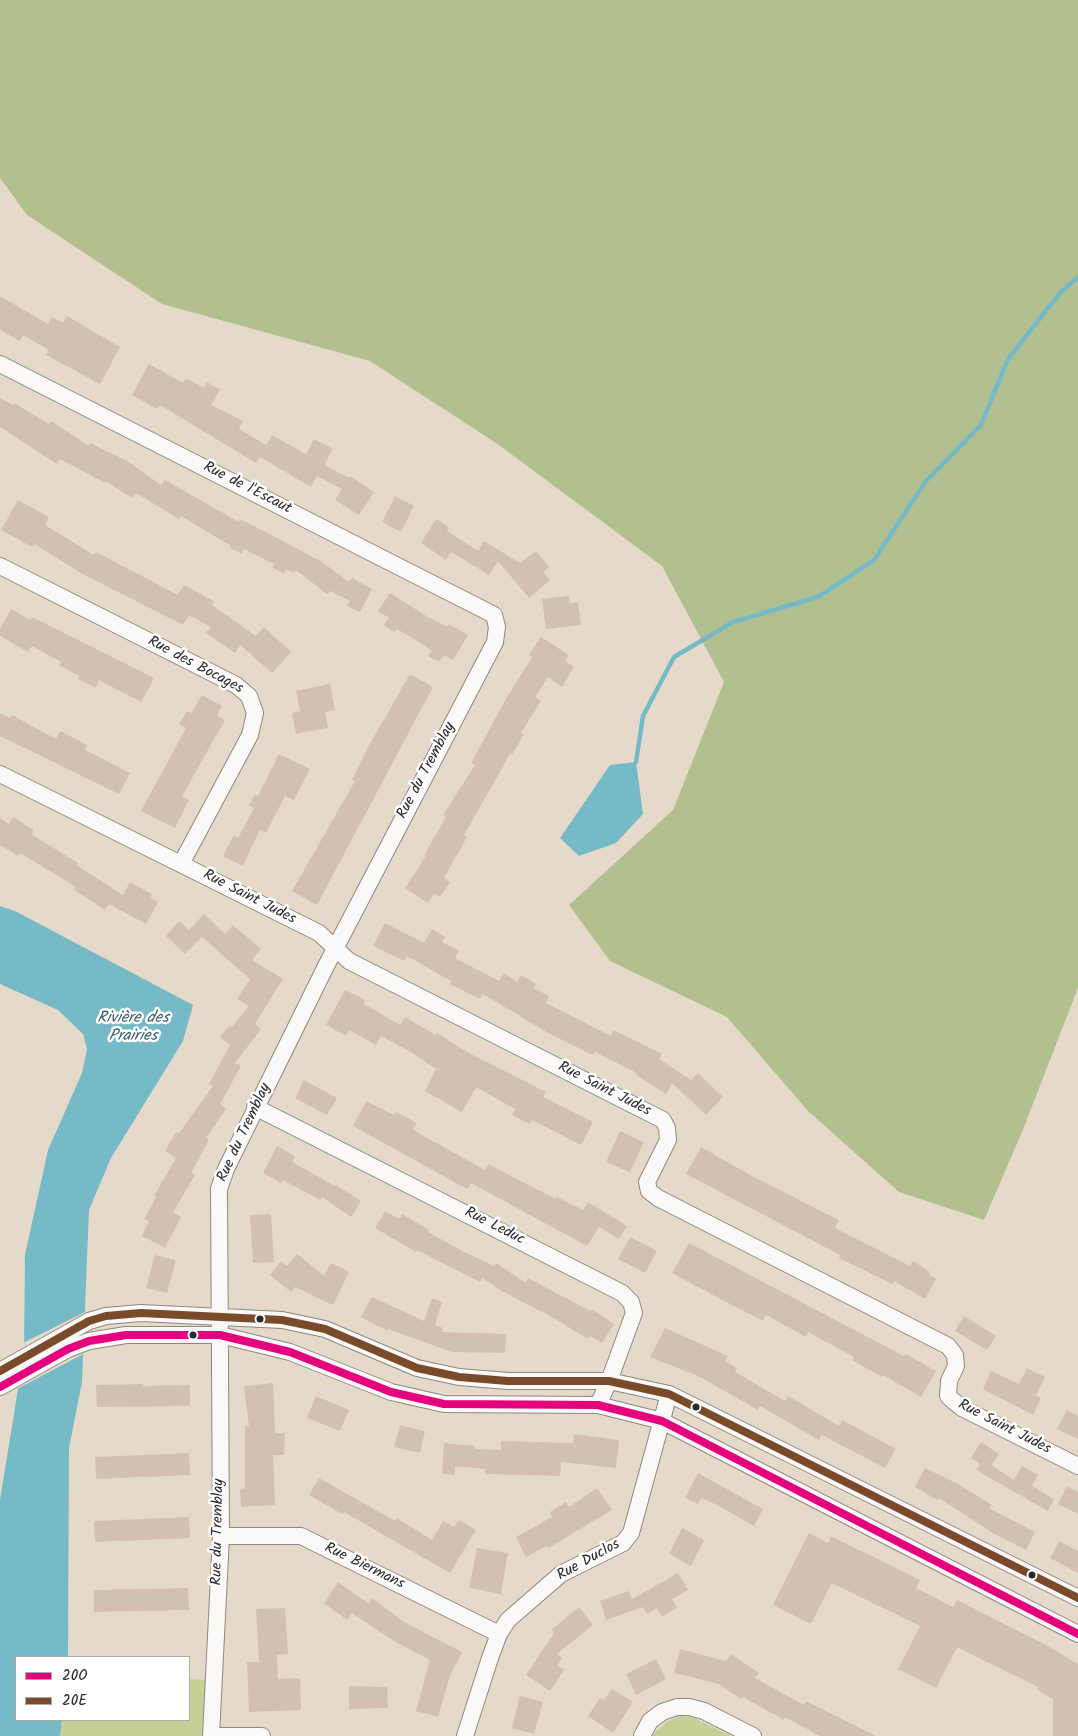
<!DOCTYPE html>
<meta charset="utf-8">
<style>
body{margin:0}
#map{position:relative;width:1078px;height:1736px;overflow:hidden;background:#e5dac9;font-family:Kalam,sans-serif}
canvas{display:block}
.legend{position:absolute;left:15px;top:1656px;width:175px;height:65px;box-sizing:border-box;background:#fff;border:1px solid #aaa;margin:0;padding:6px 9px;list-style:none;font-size:15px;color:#2b2b2b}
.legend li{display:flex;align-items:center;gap:10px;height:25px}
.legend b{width:25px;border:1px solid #aaa}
</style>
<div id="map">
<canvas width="1078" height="1736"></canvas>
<ul class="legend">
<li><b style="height:6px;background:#e5007d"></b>20O</li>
<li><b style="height:6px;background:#7a4b2a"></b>20E</li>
</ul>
</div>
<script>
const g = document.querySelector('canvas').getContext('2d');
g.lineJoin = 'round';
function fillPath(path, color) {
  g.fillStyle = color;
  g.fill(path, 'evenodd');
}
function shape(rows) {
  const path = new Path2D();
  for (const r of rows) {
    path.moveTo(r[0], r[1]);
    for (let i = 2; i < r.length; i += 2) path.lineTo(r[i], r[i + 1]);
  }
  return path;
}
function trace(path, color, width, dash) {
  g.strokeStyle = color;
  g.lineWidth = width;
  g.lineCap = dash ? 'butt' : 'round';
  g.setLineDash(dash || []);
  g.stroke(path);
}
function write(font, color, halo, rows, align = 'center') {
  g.font = font + ' Kalam,sans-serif';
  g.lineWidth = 5;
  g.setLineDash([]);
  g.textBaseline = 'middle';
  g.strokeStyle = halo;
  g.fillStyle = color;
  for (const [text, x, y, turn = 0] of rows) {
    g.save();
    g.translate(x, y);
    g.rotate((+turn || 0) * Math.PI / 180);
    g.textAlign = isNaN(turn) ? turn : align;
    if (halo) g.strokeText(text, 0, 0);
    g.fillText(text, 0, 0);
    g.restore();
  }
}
fillPath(shape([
 [189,1679,214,1680,211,1736,60,1736,62,1720,189,1720],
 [680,1716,694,1718,731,1736,652,1736,666,1722]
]), '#c6cf96');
fillPath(shape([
 [0,0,1078,0,1078,988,1022,1132,984,1220,899,1192,808,1111,727,1017,610,961,569,905,673,810,724,682,662,566,499,445,370,361,162,304,27,215,0,178]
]), '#b2c08f');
fillPath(shape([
 [636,762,643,814,616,843,579,856,560,838,610,765],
 [0,906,15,911,193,1005,183,1041,111,1158,89,1210,82,1382,69,1448,68,1657,16,1657,16,1720,62,1720,60,1736,0,1736,0,1500,24,1352,25,1255,48,1150,82,1073,87,1049,83,1034,58,1010,0,984]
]), '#76bac8');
fillPath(shape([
 [87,1311,85,1353,15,1390,21,1344]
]), '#e5dac9');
trace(shape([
 [636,762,643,716,674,657,733,622,818,597,874,560,926,481,981,425,1008,359,1061,292,1078,277]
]), '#76bac8', 4.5);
fillPath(shape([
 [0,296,48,324,52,317,63,323,67,316,120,347,100,384,46,355,49,350,23,335,20,341,0,330],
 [149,364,183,383,186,378,204,388,207,382,220,390,211,405,243,421,239,429,266,445,272,435,306,454,314,439,333,449,324,465,349,478,350,476,374,492,359,515,335,500,342,489,317,476,311,487,260,457,256,463,160,405,157,409,132,395],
 [0,398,13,405,14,403,49,424,51,421,89,446,90,443,127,461,161,485,165,480,239,522,240,519,277,538,322,562,349,582,352,578,372,589,365,603,360,612,347,606,350,601,330,591,327,594,296,570,294,573,286,569,284,574,272,567,274,564,244,549,242,554,230,548,231,546,181,516,179,519,136,493,132,498,106,481,105,483,60,459,57,464,0,427],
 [395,496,414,506,401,532,382,522],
 [18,500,49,517,45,525,94,555,96,552,178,595,184,585,214,601,212,605,256,636,264,627,291,652,272,673,240,645,235,653,206,633,211,627,189,615,183,625,83,574,34,544,32,547,1,530],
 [436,519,449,527,447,531,478,551,484,541,520,563,536,551,549,567,543,572,550,580,529,598,498,561,489,575,451,552,446,560,421,543],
 [390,593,428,617,447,627,449,624,468,635,453,660,444,655,439,662,428,656,432,650,397,629,394,632,383,625,389,618,378,611],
 [569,596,570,603,578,602,581,625,546,629,542,599],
 [11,609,30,620,32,617,154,678,141,702,99,680,96,688,78,679,79,676,59,665,61,662,32,646,28,652,0,636,0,629],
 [541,637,569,655,565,661,574,667,562,687,548,677,535,697,541,701,521,733,524,734,512,755,510,754,464,835,467,837,444,878,450,882,440,897,434,894,428,903,405,888,426,856,424,855,446,817,443,815,475,765,471,763,506,699,532,657,529,655],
 [410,674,433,687,317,905,292,891,355,781,352,780,367,749],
 [330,684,335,710,325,712,328,728,296,734,292,713,300,711,296,691],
 [202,695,222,706,217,716,225,720,182,796,189,800,175,828,141,811,186,728,179,724,187,711,191,713],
 [0,713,10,718,12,715,56,739,60,731,87,745,85,750,130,773,119,794,0,736],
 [279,754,310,769,294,800,285,796,266,833,260,830,243,866,223,856,234,835,238,838,254,808,249,806,255,794,258,796],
 [13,817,34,830,31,834,78,863,76,865,123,895,130,882,152,894,150,898,158,902,146,924,109,904,105,910,74,890,76,887,20,853,18,856,0,845,0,818,9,824],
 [204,914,225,934,233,925,261,949,252,960,283,979,255,1024,261,1029,235,1063,241,1066,220,1104,226,1109,206,1138,209,1140,191,1173,195,1175,173,1212,181,1217,165,1248,142,1236,149,1221,144,1219,156,1197,154,1196,176,1158,165,1151,176,1132,179,1133,213,1086,209,1084,230,1045,220,1037,230,1025,232,1027,249,1006,237,999,250,979,202,937,185,954,166,936,179,921,189,930],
 [385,923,424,943,432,929,445,937,442,942,459,951,455,958,499,981,504,973,517,982,521,975,536,984,534,988,549,996,546,1003,611,1036,613,1030,662,1054,659,1059,691,1080,698,1073,723,1097,706,1115,672,1083,666,1094,636,1075,637,1073,595,1052,593,1055,550,1034,483,994,480,999,450,984,451,981,407,956,404,961,373,946],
 [345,990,365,1000,364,1004,400,1025,405,1017,436,1035,437,1033,467,1052,546,1092,543,1097,593,1122,581,1145,532,1120,530,1124,512,1115,515,1109,476,1087,462,1112,425,1091,436,1069,411,1052,381,1036,376,1045,349,1030,346,1036,326,1025],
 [304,1080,337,1098,327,1115,295,1098],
 [366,1101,394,1115,396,1112,417,1123,413,1130,485,1170,488,1164,556,1199,557,1197,583,1210,588,1202,627,1226,619,1239,599,1227,587,1246,471,1183,467,1189,353,1126],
 [620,1131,644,1142,630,1172,606,1162],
 [277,1146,295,1156,292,1162,335,1186,336,1185,361,1201,351,1217,322,1197,320,1200,283,1180,281,1183,263,1173],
 [701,1147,750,1175,839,1220,835,1228,910,1266,913,1261,930,1272,929,1274,936,1279,925,1299,894,1281,892,1284,839,1258,840,1255,686,1174],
 [385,1211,399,1219,402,1214,429,1230,428,1232,466,1253,494,1266,496,1263,526,1283,528,1278,590,1311,592,1309,614,1324,602,1343,590,1336,588,1339,542,1311,542,1312,502,1291,482,1278,480,1282,417,1250,416,1252,375,1228],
 [271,1214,274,1262,253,1263,250,1215],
 [630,1237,657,1251,645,1273,618,1259],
 [689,1243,904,1356,906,1354,936,1371,921,1397,883,1375,882,1377,852,1360,854,1357,808,1332,806,1337,766,1315,763,1321,711,1294,672,1273],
 [297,1254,324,1276,331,1263,349,1272,333,1305,295,1287,291,1292,270,1275,281,1261,287,1266],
 [155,1255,176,1260,167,1293,146,1288],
 [372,1297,424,1321,432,1298,442,1302,435,1325,443,1328,442,1332,506,1334,505,1353,452,1352,388,1329,388,1331,361,1317],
 [964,1316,996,1336,987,1350,955,1331],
 [665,1328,728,1356,725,1361,737,1368,735,1372,785,1401,788,1396,839,1426,842,1420,896,1449,885,1468,822,1435,819,1440,760,1406,758,1410,698,1376,650,1357],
 [1027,1368,1045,1377,1036,1395,1041,1398,1033,1415,983,1389,991,1371,1019,1384],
 [273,1383,275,1433,285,1433,284,1455,273,1455,275,1505,241,1507,240,1489,245,1488,245,1426,249,1426,244,1386],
 [143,1384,143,1386,190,1385,190,1406,97,1407,96,1385],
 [316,1396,349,1410,340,1431,307,1418],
 [1067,1410,1078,1416,1078,1439,1057,1429],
 [400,1425,425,1431,420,1453,394,1447],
 [574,1434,619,1440,616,1468,561,1462,560,1476,485,1474,485,1469,455,1466,455,1475,442,1474,444,1443,475,1446,475,1449,501,1450,501,1441,573,1443],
 [981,1442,999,1454,991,1465,1014,1480,1022,1466,1038,1475,1032,1486,1054,1499,1048,1511,976,1470,980,1464,971,1458],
 [189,1453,190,1475,96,1479,95,1457],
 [925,1468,958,1484,992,1505,989,1508,1035,1532,1026,1550,993,1533,939,1498,937,1500,915,1487],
 [698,1473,763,1509,754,1526,717,1505,701,1498,698,1504,685,1498],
 [319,1478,395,1521,397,1518,432,1540,443,1521,454,1527,459,1520,476,1530,450,1573,344,1512,342,1514,309,1495],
 [1067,1486,1078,1492,1078,1514,1058,1504],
 [597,1488,612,1510,548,1548,547,1546,526,1557,516,1537,552,1517,550,1512,566,1502,569,1507],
 [189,1517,190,1538,95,1542,94,1521],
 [682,1528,704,1540,691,1566,669,1554],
 [809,1533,828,1543,831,1536,920,1580,916,1588,953,1607,957,1600,1046,1645,1078,1664,1078,1736,1053,1736,1053,1699,1037,1690,1038,1687,957,1647,936,1688,898,1669,920,1626,832,1583,811,1624,773,1605],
 [1059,1541,1078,1551,1078,1573,1050,1558],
 [477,1548,508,1553,501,1594,469,1588],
 [678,1573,688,1590,672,1599,677,1608,662,1617,657,1608,647,1614,643,1607,606,1620,600,1601,629,1591,632,1599],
 [338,1582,369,1604,372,1598,404,1622,462,1652,450,1676,438,1717,416,1711,430,1660,394,1641,352,1613,347,1620,324,1603],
 [188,1588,189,1610,94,1612,94,1590],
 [579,1607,593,1625,557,1654,562,1658,557,1666,564,1670,550,1691,526,1675,554,1633,551,1630],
 [285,1608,288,1654,277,1655,278,1679,300,1678,301,1710,249,1712,247,1662,259,1662,256,1609],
 [680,1649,726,1661,731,1654,759,1673,755,1678,804,1705,806,1701,876,1736,820,1736,785,1717,784,1720,743,1697,741,1699,719,1684,674,1673],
 [656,1659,666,1679,636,1695,626,1674],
 [349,1686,387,1687,388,1708,349,1709],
 [612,1689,633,1702,613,1733,588,1716,600,1698,604,1700],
 [520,1696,543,1702,534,1734,512,1728]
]), '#d2c1b2');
const minor = shape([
 [0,364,494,615,497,627,495,642,326,966,226,1169,219,1189,221,1536,211,1736],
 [0,566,236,685,249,696,255,713,250,735,181,864],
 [0,774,319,933,349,961,663,1120,667,1128,668,1140,647,1182,649,1191,658,1198,948,1346,955,1355,956,1366,949,1381,948,1396,951,1399,962,1408,1078,1466],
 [255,1107,622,1293,631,1302,634,1313,609,1381,598,1405],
 [0,1371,89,1321,106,1316,141,1313,282,1320,325,1329,417,1368,459,1377,508,1381,609,1381,669,1394,1078,1598],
 [0,1387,68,1349,89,1341,126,1335,220,1335,290,1352,391,1392,444,1404,598,1405,662,1421,1078,1634],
 [221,1536,301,1536,499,1634],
 [211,1736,262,1736],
 [465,1736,490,1658,499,1634,508,1620,561,1574,623,1543,631,1533,669,1394],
 [642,1736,650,1721,662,1712,677,1707,689,1707,704,1711,753,1736]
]);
trace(minor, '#8e8880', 18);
trace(minor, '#fbf9f7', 16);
trace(shape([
 [0,1387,68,1349,89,1341,126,1335,220,1335,290,1352,391,1392,444,1404,598,1405,662,1421,1078,1634]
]), '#e5007d', 8);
trace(shape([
 [0,1371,89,1321,106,1316,141,1313,282,1320,325,1329,417,1368,459,1377,508,1381,609,1381,669,1394,1078,1598]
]), '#7a4b2a', 8);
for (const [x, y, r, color] of [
 [260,1319,4.5,"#2b2b2b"],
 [193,1335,4.5,"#2b2b2b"],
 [696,1407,4.5,"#2b2b2b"],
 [1032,1575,4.5,"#2b2b2b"]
]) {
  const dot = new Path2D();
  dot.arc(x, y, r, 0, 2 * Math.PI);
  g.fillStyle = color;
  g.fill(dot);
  trace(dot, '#fff', 2);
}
write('15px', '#2b2b2b', '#fff', [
 ["Rue de l'Escaut",247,489,27],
 ["Rue des Bocages",195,666,28],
 ["Rue du Tremblay",427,771,-62],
 ["Rue Saint Judes",249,898,27],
 ["Rue Saint Judes",604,1090,27],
 ["Rue du Tremblay",245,1133,-65],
 ["Rue Leduc",494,1227,27],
 ["Rue Saint Judes",1004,1428,27],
 ["Rue du Tremblay",219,1532,-89],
 ["Rue Duclos",589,1561,-29],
 ["Rue Biermans",364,1567,26]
]);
write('italic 16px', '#365f69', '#fff', [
 ["Rivière des",133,1019],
 ["Prairies",133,1037]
]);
</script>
